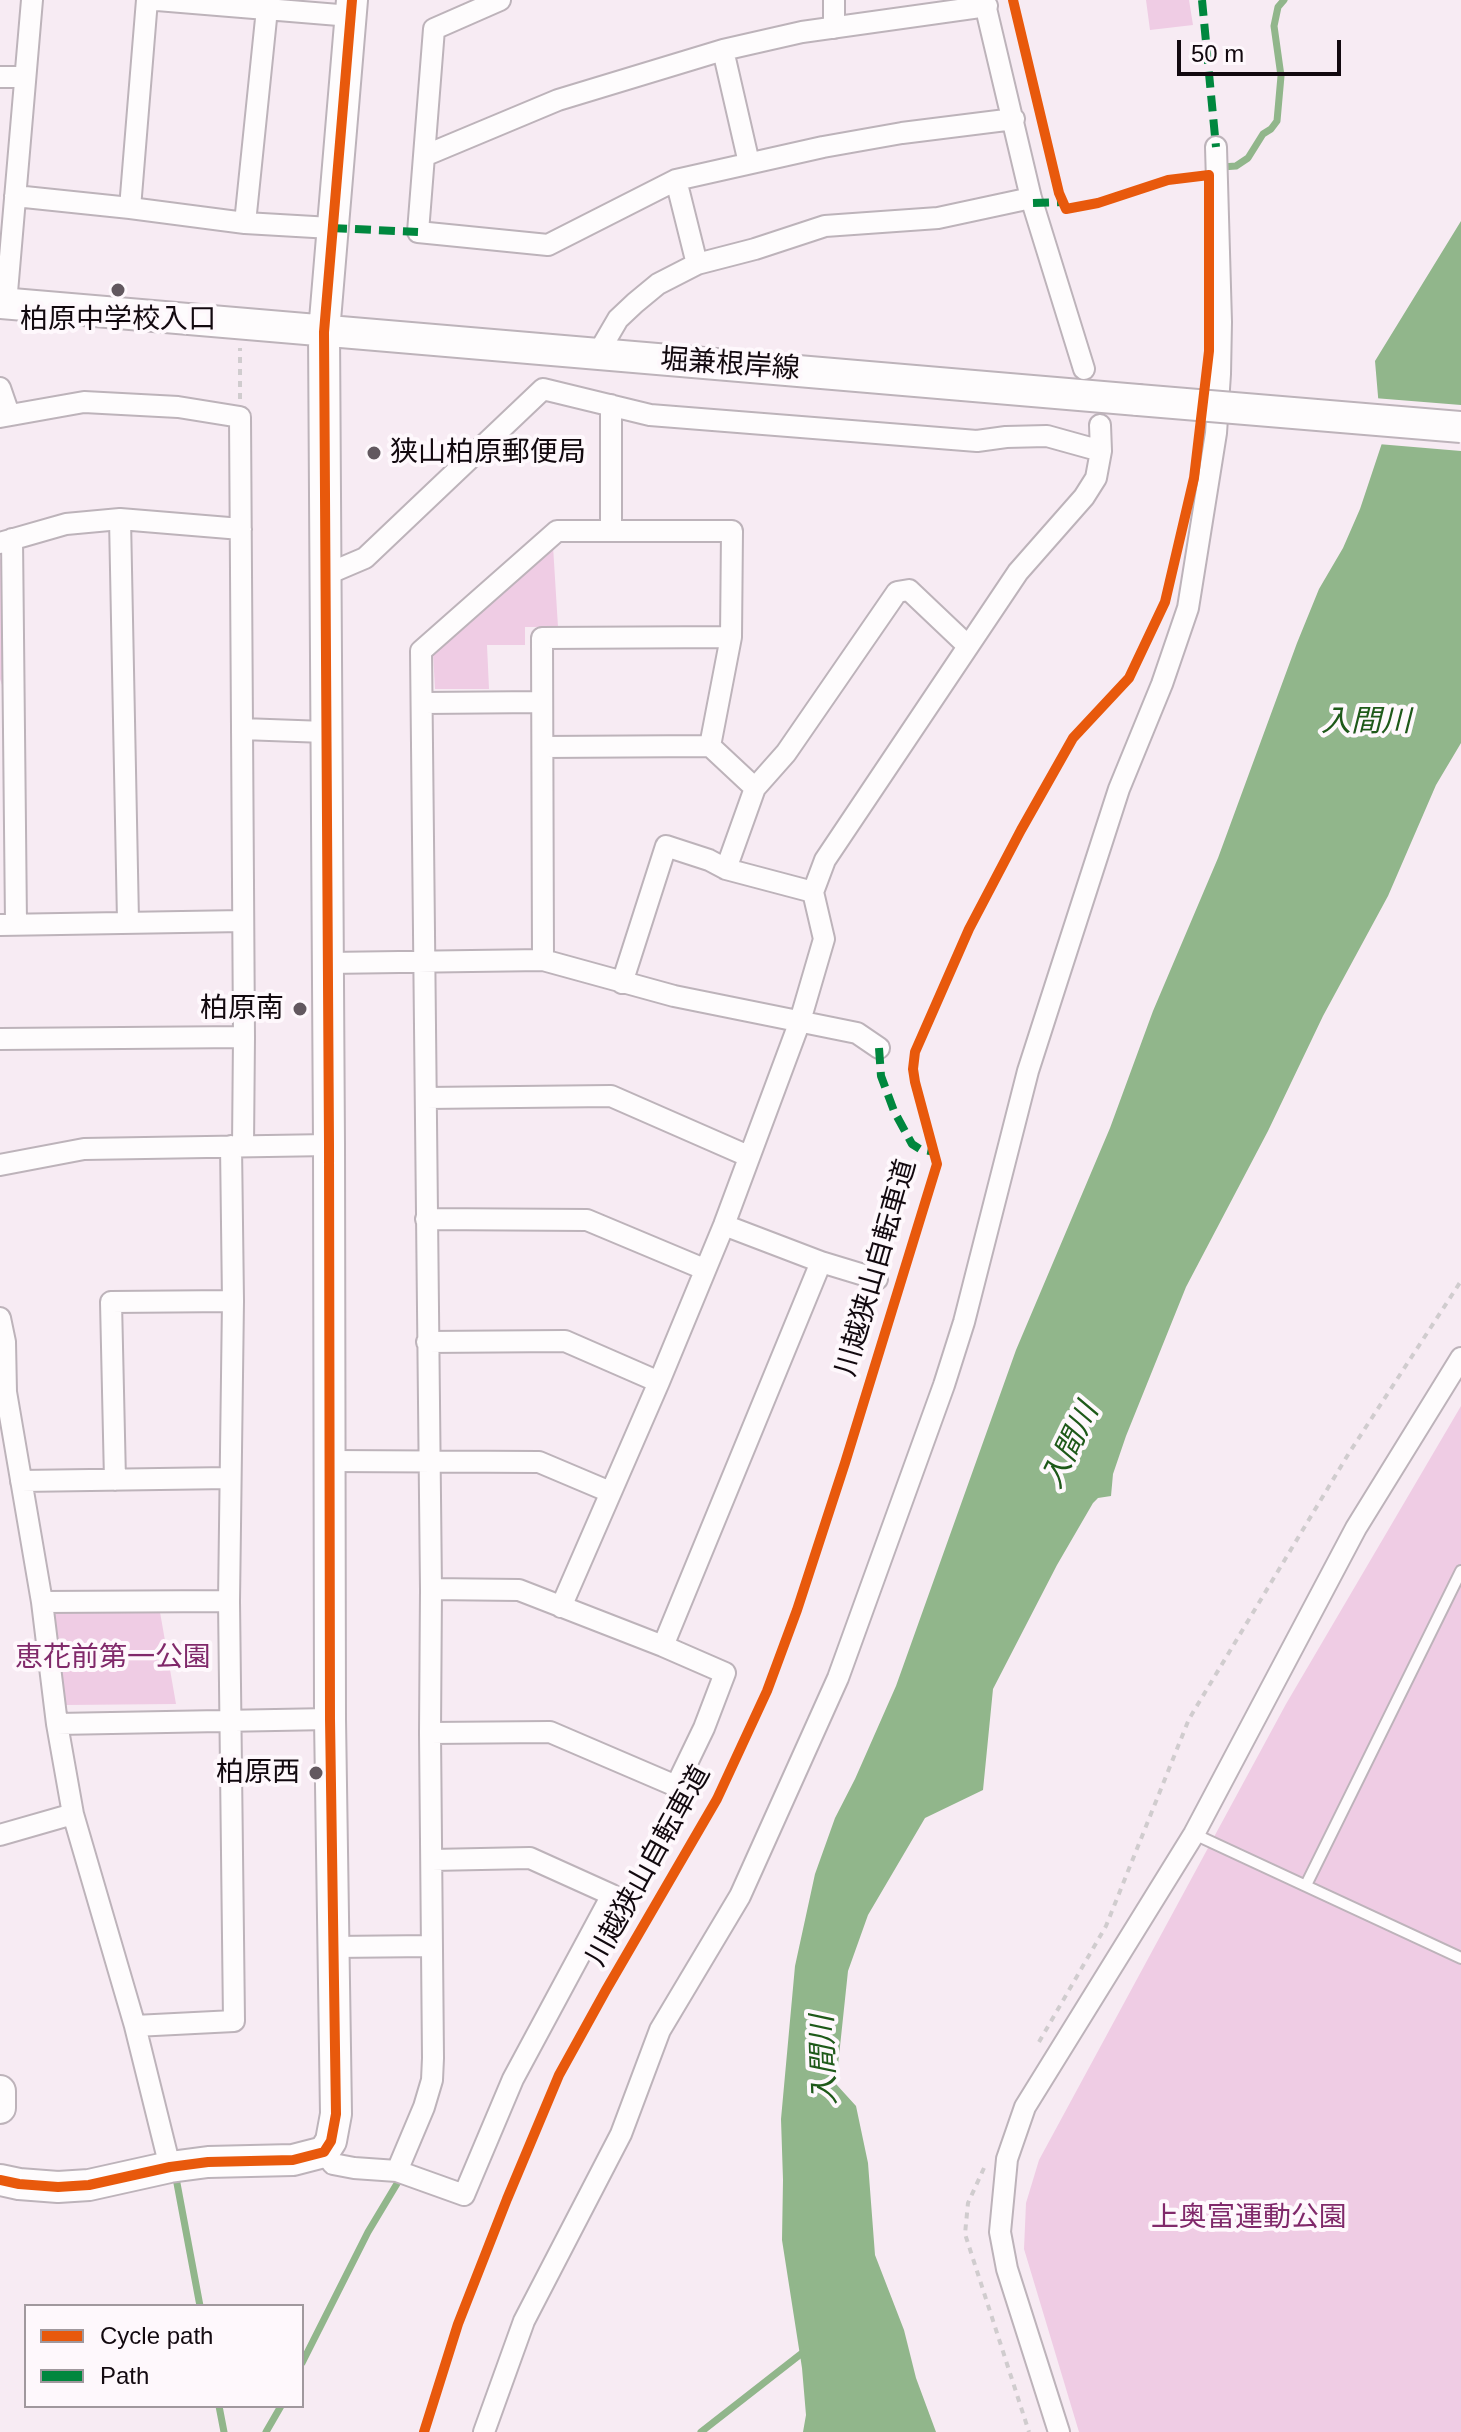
<!DOCTYPE html>
<meta charset="utf-8">
<style>
body{margin:0}
#map{position:relative;width:1461px;height:2432px;overflow:hidden;background:#f7ebf3;font-family:Helvetica,sans-serif}
canvas{display:block}
.legend{position:absolute;left:24px;top:2304px;width:280px;height:104px;box-sizing:border-box;background:#fef8fc;border:2px solid #a0989d;margin:0;padding:10px 14px;list-style:none;font-size:24px;color:#12090f}
.legend li{display:flex;align-items:center;gap:16px;height:40px}
.legend b{width:40px;border:2px solid #a0989d}
.scale{position:absolute;left:1177px;top:40px;width:164px;height:36px;box-sizing:border-box;border:4px solid #12090f;border-top:0;padding-left:10px;font-size:24px;line-height:28px;white-space:nowrap;color:#12090f;-webkit-text-stroke:6px #fef8fc;paint-order:stroke}
</style>
<div id="map">
<canvas width="1461" height="2432"></canvas>
<ul class="legend">
<li><b style="height:10px;background:#e8590c"></b>Cycle path</li>
<li><b style="height:10px;background:#00873e"></b>Path</li>
</ul>
<div class="scale">50 m</div>
</div>
<script>
const context = document.querySelector('canvas').getContext('2d');
context.lineJoin = 'round';
function fill(path, color) { context.fillStyle = color; context.fill(path, 'evenodd'); }
const poly = rows => new Path2D(rows.map(r => 'M' + r).join(''));
function trace(path, color, width, dash) { context.strokeStyle = color; context.lineWidth = width; context.lineCap = dash ? 'butt' : 'round'; context.setLineDash(dash || []); context.stroke(path); }
function write(font, color, halo, rows, align = 'center') {
  context.font = font + ' Helvetica,"Noto Sans JP",sans-serif'; context.lineWidth = 8; context.setLineDash([]); context.textBaseline = 'middle'; context.strokeStyle = halo; context.fillStyle = color; for (const [text, x, y, turn = 0] of rows) {
    context.save(); context.translate(x, y); context.rotate((+turn || 0) * Math.PI / 180); context.textAlign = isNaN(turn) ? turn : align; if (halo) context.strokeText(text, 0, 0); context.fillText(text, 0, 0); context.restore();
  }
}
fill(poly([
 [1146,0,1189,0,1193,25,1150,30],
 [553,546,558,627,525,627,525,645,487,645,489,689,435,689,433,653],
 [0,559,5,563,3,688,0,679],
 [1461,1406,1461,2432,1079,2432,1024,2249,1026,2203,1039,2160,1286,1704],
 [50,1612,160,1612,176,1704,66,1705]
]), '#efcce4');
fill(poly([
 [1461,221,1461,743,1436,785,1388,896,1323,1016,1268,1131,1186,1287,1126,1436,1113,1474,1111,1496,1098,1498,1093,1503,1057,1565,993,1689,983,1790,925,1818,868,1915,848,1971,836,2084,856,2106,868,2163,875,2255,904,2330,916,2378,936,2432,803,2432,806,2415,802,2368,782,2240,783,2180,781,2119,795,1966,815,1874,835,1818,855,1779,896,1686,1016,1350,1110,1128,1153,1011,1218,858,1297,643,1319,589,1343,548,1360,509,1382,443,1375,361]
]), '#91b68b');
fill(poly([
 [1374,398,1461,405,1461,451,1378,444]
]), '#f7ebf3');
trace(poly([
 [1222,167,1236,166,1248,158,1263,134,1271,129,1277,121,1281,76,1274,26,1278,7,1284,0],
 [176,2178,200,2306],
 [302,2363,368,2232,398,2182],
 [219,2406,224,2432],
 [266,2432,281,2406],
 [701,2432,806,2350]
]), '#91b68b', 7);
const lane = poly([
 [1194,1834,1461,1958],
 [1306,1885,1461,1571]
]);
const street = poly([
 [157,0,351,16],
 [500,0,434,29,418,232,548,245,676,180,823,147,902,133,1014,119],
 [984,0,1031,198,1084,369],
 [834,28,834,0],
 [723,50,749,163],
 [0,77,24,77],
 [424,156,558,100,723,50,802,32,987,6],
 [676,180,697,264],
 [15,196,130,208,245,223,331,228],
 [130,208,147,0],
 [245,223,267,9],
 [6,304,32,0],
 [597,355,618,319,635,303,658,284,697,264,755,249,825,226,938,218,1031,198],
 [0,388,9,414],
 [611,405,611,531],
 [0,417,84,402,178,407,240,417,244,1037,243,1146],
 [120,519,128,921],
 [12,539,16,923],
 [0,543,66,524,120,519,241,529],
 [325,575,365,558,543,389,650,415,977,441,1006,437,1047,436,1101,451],
 [424,703,542,702],
 [242,729,325,732],
 [543,747,710,746,755,788,726,869,813,892],
 [755,788,786,753,897,592,909,590,968,646],
 [0,925,243,921],
 [543,960,542,638,731,637],
 [328,963,543,960,674,996,857,1033,879,1048],
 [622,983,666,846,709,860,726,869],
 [0,1039,244,1037],
 [426,1098,611,1096,748,1156],
 [0,1165,84,1149,329,1145],
 [426,1219,587,1220,704,1269],
 [724,1225,821,1262,877,1279],
 [0,1318,5,1342,6,1392,0,1398],
 [427,1342,565,1341,659,1382],
 [6,1392,42,1602,57,1724,73,1814,135,2026,234,2021,229,1601,233,1301,231,1146],
 [329,1461,539,1462,610,1492],
 [115,1480,111,1302,233,1301],
 [21,1481,229,1478],
 [42,1602,229,1601],
 [561,1607,659,1382,724,1225,800,1021,824,939,813,892,825,860,1018,572,1084,497,1096,478,1101,451,1100,425],
 [663,1646,821,1262],
 [57,1724,330,1719],
 [430,1733,550,1732,676,1786,704,1728,725,1673,663,1646,519,1590,431,1589],
 [0,1835,73,1814],
 [333,1947,432,1946],
 [135,2026,170,2167],
 [324,2152,333,2164,354,2168,397,2171,464,2195,513,2079,612,1895,530,1858,432,1860],
 [397,2171,424,2107,432,2080,433,2058,430,1733,431,1589,421,651,557,531,732,531,731,637,710,746],
 [484,2432,524,2321,621,2134,660,2030,740,1896,838,1678,944,1385,964,1322,1028,1071,1055,987,1119,789,1162,684,1188,608,1216,433,1220,374,1221,322,1216,147],
 [1059,2432,1007,2269,1000,2232,1007,2159,1025,2107,1194,1834,1356,1528,1461,1358]
]);
const secondary = poly([
 [0,303,1138,400],
 [0,2091,0,2108],
 [0,2180,19,2184,58,2187,89,2185,170,2167,208,2162,293,2160,324,2152,331,2141,336,2114,330,1719,329,1145,324,332,352,0]
]);
trace(lane, '#bdb3ba', 14);
trace(street, '#bdb3ba', 24);
trace(secondary, '#bdb3ba', 34);
trace(poly([
 [240,399,240,348],
 [1039,2042,1106,1926,1189,1719,1349,1453,1461,1281],
 [984,2168,968,2203,965,2234,1029,2432]
]), '#d0ccce', 4, [6, 6]);
trace(lane, '#fefcfd', 10);
trace(street, '#fefcfd', 20);
trace(secondary, '#fefcfd', 30);
const secondaryBridge = poly([
 [1138,400,1461,427]
]);
trace(secondaryBridge, '#bdb3ba', 34, []);
trace(secondaryBridge, '#fefcfd', 30);
trace(poly([
 [1202,0,1216,147],
 [1033,203,1063,202],
 [331,228,418,232],
 [879,1048,881,1076,894,1111,912,1144,920,1149,935,1152]
]), '#00873e', 8, [16, 8]);
trace(poly([
 [0,2180,19,2184,58,2187,89,2185,170,2167,208,2162,293,2160,324,2152,331,2141,336,2114,330,1719,329,1145,324,332,352,0],
 [424,2432,458,2324,507,2199,559,2075,606,1990,717,1799,767,1691,797,1610,845,1463,937,1164,915,1082,913,1069,915,1052,969,929,1021,830,1073,738,1129,678,1165,602,1194,478,1209,351,1209,175,1168,180,1098,203,1066,209,1059,193,1013,0]
]), '#e8590c', 10);
for (const [x, y, r, color] of [
 [118,290,8,"#62585f"],
 [374,453,8,"#62585f"],
 [300,1009,8,"#62585f"],
 [316,1773,8,"#62585f"]
]) { const dot = new Path2D(); dot.arc(x, y, r, 0, 2 * Math.PI); context.fillStyle = color; context.fill(dot); trace(dot, '#fef8fc', 3); }
write('28px', '#12090f', '#fef8fc', [
 ["柏原中学校入口",118,320,"center"],
 ["狭山柏原郵便局",390,453,"left"],
 ["柏原南",284,1009],
 ["柏原西",300,1773]
], 'right');
write('28px', '#12090f', '#fef8fc', [
 ["堀兼根岸線",730,365,4],
 ["川越狭山自転車道",877,1268,-74],
 ["川越狭山自転車道",649,1866,-61]
]);
write('28px', '#80296a', '#fef8fc', [
 ["恵花前第一公園",113,1658],
 ["上奥富運動公園",1249,2218]
]);
write('italic 30px', '#1e5919', '#fef8fc', [
 ["入間川",1366,723],
 ["入間川",1071,1446,-64],
 ["入間川",825,2060,-92]
]);
</script>
